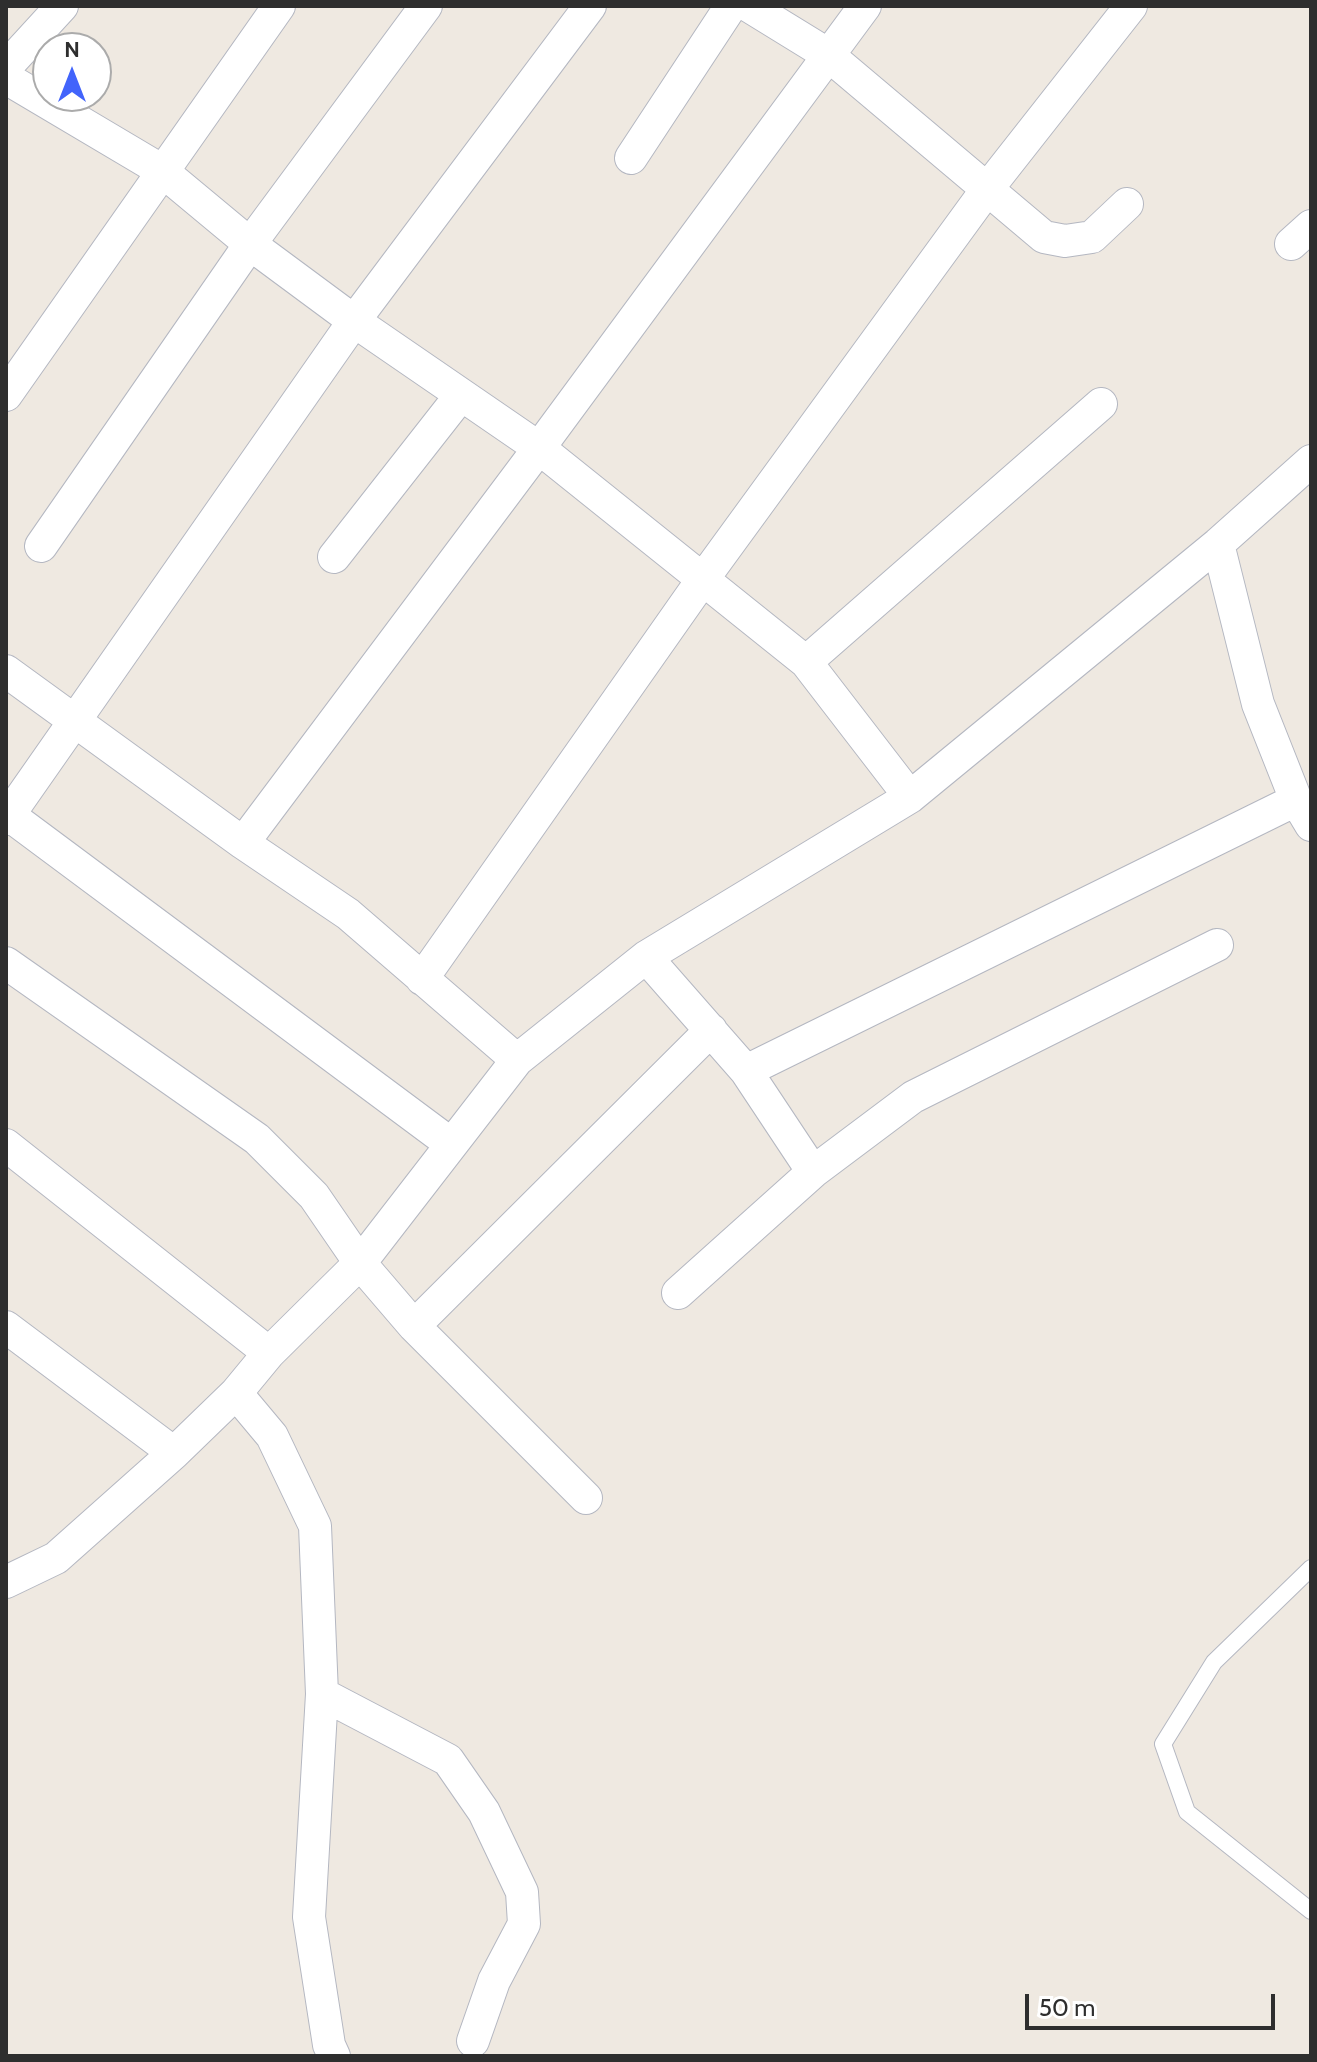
<!DOCTYPE html>
<style>
body{margin:0}
#map{position:relative;width:1317px;height:2062px;overflow:hidden;background:#efe9e1;font-family:Cabin,sans-serif}
canvas{display:block}
.frame{position:absolute;inset:0;border:8px solid #2e2e2e;pointer-events:none}
.north{position:absolute;left:32px;top:32px;width:80px;height:80px;box-sizing:border-box;background:#fff;border:2px solid #ababab;border-radius:50%;rotate:0deg;font-size:22px;font-weight:700;line-height:32px;text-align:center;color:#2e2e2e}
.north::after{content:'';display:block;margin:auto;width:28px;height:36px;background:#4264fb;clip-path:polygon(50% 0,100% 100%,50% 72%,0 100%)}
.scale{position:absolute;left:1025px;top:1994px;width:250px;height:36px;box-sizing:border-box;border:4px solid #2e2e2e;border-top:0;padding-left:10px;font-size:24px;line-height:28px;white-space:nowrap;color:#2e2e2e;-webkit-text-stroke:6px #fff;paint-order:stroke}
</style>
<div id="map">
<canvas width="1317" height="2062"></canvas>
<div class="frame"></div>
<div class="north">N</div>
<div class="scale">50 m</div>
</div>
<script>
const context = document.querySelector('canvas').getContext('2d');
context.lineJoin = 'round';
const poly = rows => new Path2D(rows.map(r => 'M' + r).join(''));
function trace(path, color, width, dash) { context.strokeStyle = color; context.lineWidth = width; context.lineCap = dash ? 'butt' : 'round'; context.setLineDash(dash || []); context.stroke(path); }
const service = poly([
 [1311,1568,1214,1662,1163,1744,1187,1812,1311,1911]
]);
const minor = poly([
 [749,6,827,54,1044,237,1065,241,1092,237,1127,204],
 [6,67,62,6],
 [6,78,161,170,250,244,354,321,539,448,806,662,910,797],
 [631,158,731,6],
 [1291,244,1311,226],
 [6,395,279,6],
 [1218,544,1258,704,1296,800,1311,825],
 [41,546,250,244,426,6],
 [334,557,461,395],
 [806,662,1101,404],
 [6,671,243,843,348,914,517,1060],
 [9,815,451,1144],
 [6,819,354,321,590,6],
 [243,843,539,448,865,6],
 [646,957,746,1071,813,1172],
 [6,963,257,1139,314,1196,360,1263,414,1326,586,1498],
 [422,979,703,579,988,188,1131,6],
 [746,1071,1296,800],
 [6,1145,269,1353],
 [678,1293,813,1172,913,1097,1217,945],
 [414,1326,711,1030],
 [6,1327,174,1453],
 [236,1393,272,1436,315,1526,322,1694,309,1917,329,2045,334,2056],
 [6,1582,56,1558,174,1453,236,1393,269,1353,360,1263,517,1060,646,957,910,797,1218,544,1311,461],
 [322,1694,448,1760,484,1812,522,1892,524,1924,494,1981,473,2041]
]);
trace(service, '#b4b7c1', 18);
trace(minor, '#b4b7c1', 34);
trace(service, '#fff', 16);
trace(minor, '#fff', 32);
</script>
